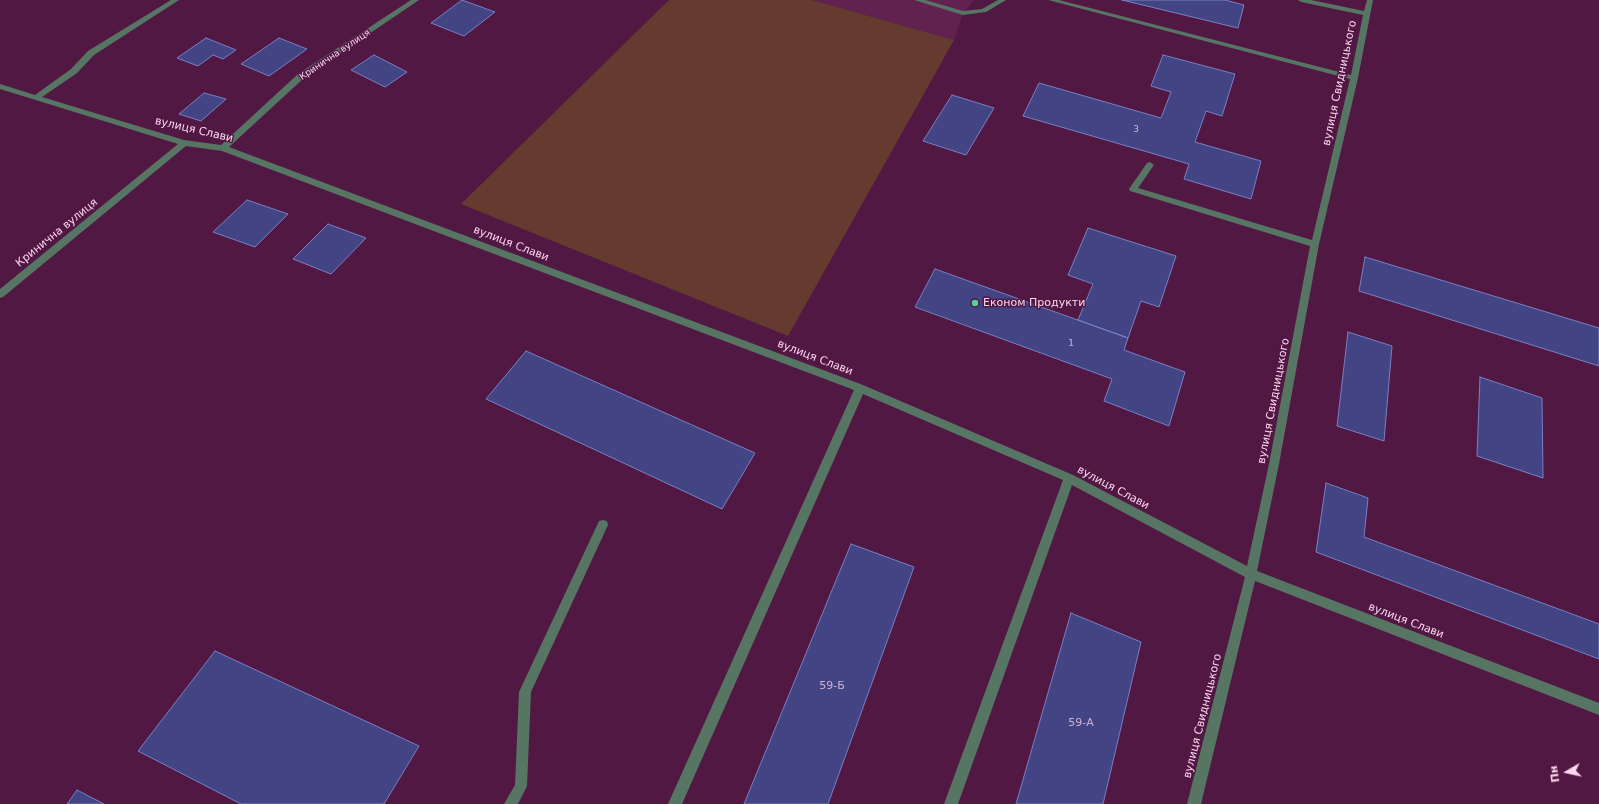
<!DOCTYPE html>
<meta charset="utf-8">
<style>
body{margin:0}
#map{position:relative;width:1599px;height:804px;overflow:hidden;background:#521844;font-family:"DejaVu Sans",sans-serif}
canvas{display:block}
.north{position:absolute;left:1547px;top:752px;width:40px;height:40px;-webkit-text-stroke:3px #521844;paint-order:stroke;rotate:261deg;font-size:11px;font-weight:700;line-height:16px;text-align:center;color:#fcd7ef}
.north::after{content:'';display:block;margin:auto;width:14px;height:18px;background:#fcd7ef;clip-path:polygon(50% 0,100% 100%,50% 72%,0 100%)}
</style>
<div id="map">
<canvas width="1599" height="804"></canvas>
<div class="north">Пн</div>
</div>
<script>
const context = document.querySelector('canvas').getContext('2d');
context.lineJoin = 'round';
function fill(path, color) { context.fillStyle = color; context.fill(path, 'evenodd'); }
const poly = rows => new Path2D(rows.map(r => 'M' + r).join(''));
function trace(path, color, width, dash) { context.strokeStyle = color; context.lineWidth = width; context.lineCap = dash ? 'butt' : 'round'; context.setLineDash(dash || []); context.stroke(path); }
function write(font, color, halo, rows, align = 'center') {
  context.font = font + ' "DejaVu Sans",sans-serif'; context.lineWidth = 3; context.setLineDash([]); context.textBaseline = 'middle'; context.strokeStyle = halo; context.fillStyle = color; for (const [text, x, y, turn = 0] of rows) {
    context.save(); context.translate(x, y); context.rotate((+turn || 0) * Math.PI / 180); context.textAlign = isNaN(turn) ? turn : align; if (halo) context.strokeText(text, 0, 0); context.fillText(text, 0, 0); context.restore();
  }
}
fill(poly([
 [812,0,974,0,963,13,954,40]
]), '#622251');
fill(poly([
 [669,0,812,0,954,40,788,336,461,204]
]), '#643b2e');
const building = poly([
 [462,0,495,12,464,36,431,23,462,0],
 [1122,0,1225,0,1244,5,1238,28,1122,0],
 [206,38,236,50,223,59,213,55,198,66,177,58,206,38],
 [279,38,307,49,269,76,241,64,279,38],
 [374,55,407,72,385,87,351,70,374,55],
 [1163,55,1235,74,1222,116,1206,111,1195,142,1261,161,1251,199,1184,179,1189,164,1023,116,1039,83,1161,118,1171,92,1151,86,1163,55],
 [204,93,226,99,201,121,179,114,204,93],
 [952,95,994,108,966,155,923,141,952,95],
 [247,200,288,214,255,247,213,232,247,200],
 [328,224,366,238,331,274,293,259,328,224],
 [1088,228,1176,256,1159,307,1141,301,1128,338,1078,320,1093,284,1068,275,1088,228],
 [1365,257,1599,328,1599,366,1359,291,1365,257],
 [935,269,1128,338,1124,350,1185,372,1169,426,1104,401,1112,379,915,307,935,269],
 [1348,332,1392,346,1384,441,1337,426,1348,332],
 [526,351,755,453,722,509,486,399,526,351],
 [1480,377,1542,398,1543,478,1477,456,1480,377],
 [1326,483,1368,498,1364,537,1599,624,1599,659,1316,552,1326,483],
 [851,544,914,567,828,804,744,804,851,544],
 [1071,613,1141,642,1103,804,1016,804,1071,613],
 [215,651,419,746,384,804,241,804,138,751,215,651],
 [77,790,104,804,67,804,77,790]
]);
fill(building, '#424483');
trace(building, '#7980c3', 1);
fill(poly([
 [171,0,179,0,94,55,77,73,42,97,184,140,221,145,298,74,411,0,419,0,304,78,229,147,863,385,1073,475,1247,566,1269,464,1310,246,1130,191,1129,189,1147,163,1150,162,1154,165,1138,188,1312,240,1350,79,1048,0,1059,0,1351,75,1363,15,1301,2,1298,0,1311,0,1364,11,1367,0,1373,0,1358,78,1319,244,1279,464,1257,571,1599,703,1599,715,1255,581,1201,804,1187,804,1245,577,1072,485,958,804,944,804,1063,480,863,394,682,804,668,804,854,390,222,151,186,146,3,297,0,298,0,289,178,144,0,89,0,84,35,95,71,69,88,51,171,0],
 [914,0,925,0,963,11,982,9,998,0,1006,0,986,12,963,15,914,0],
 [603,520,607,521,608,525,531,692,527,786,518,804,504,804,515,785,519,692,599,521,603,520]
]), '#567563');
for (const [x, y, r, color] of [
 [975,303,4,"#55d395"]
]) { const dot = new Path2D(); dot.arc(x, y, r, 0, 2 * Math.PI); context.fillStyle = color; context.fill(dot); trace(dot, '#521844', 1.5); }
write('9px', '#fcd7ef', '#521844', [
 ["Кринична вулиця",335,55,-34]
]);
write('9px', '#ceb2d4', null, [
 ["3",1136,130],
 ["1",1071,344]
]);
write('11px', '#fcd7ef', '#521844', [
 ["вулиця Свидницького",1340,83,-78],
 ["вулиця Слави",194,130,13],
 ["Кринична вулиця",57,233,-39],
 ["вулиця Слави",511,244,21],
 ["вулиця Слави",815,358,21],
 ["вулиця Свидницького",1274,401,-79],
 ["вулиця Слави",1113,488,28],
 ["вулиця Слави",1406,621,21],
 ["вулиця Свидницького",1203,716,-76]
]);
write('11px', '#fcd7ef', '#521844', [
 ["Економ Продукти",983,303]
], 'left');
write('11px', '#ceb2d4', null, [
 ["59-Б",832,686],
 ["59-А",1081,723]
]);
</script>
